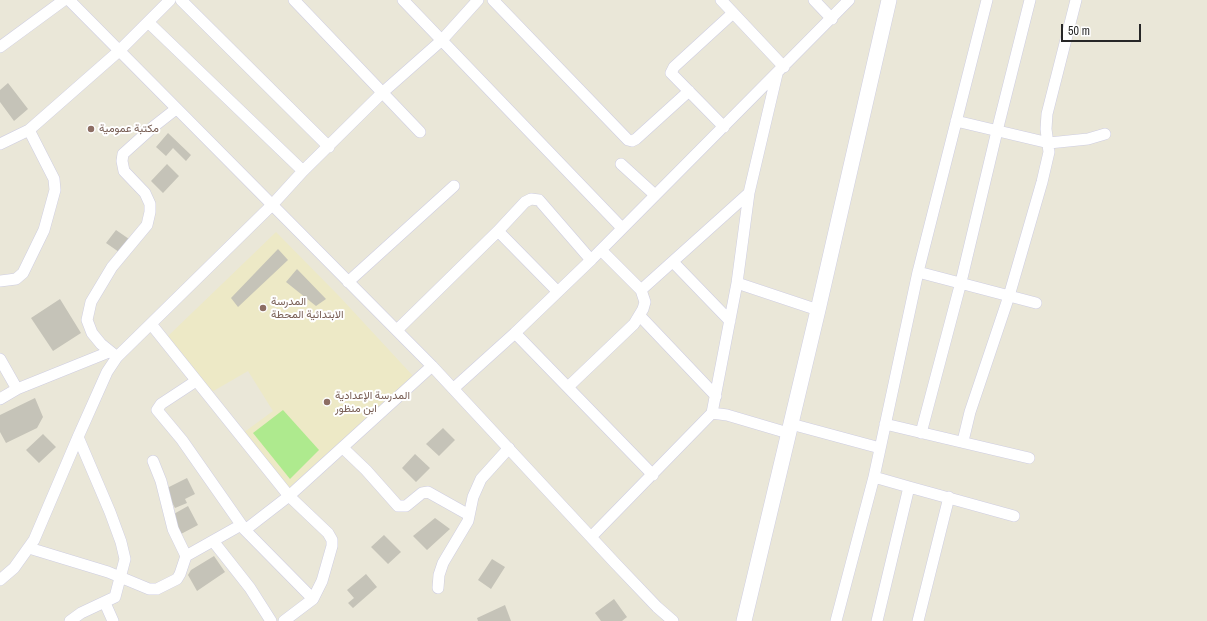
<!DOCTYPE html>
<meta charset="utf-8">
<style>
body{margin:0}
#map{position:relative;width:1207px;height:621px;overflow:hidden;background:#eae7d8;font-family:"Archivo Narrow",sans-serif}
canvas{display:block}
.scale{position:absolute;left:1061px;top:24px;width:80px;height:18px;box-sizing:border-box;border:2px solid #272727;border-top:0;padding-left:5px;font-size:12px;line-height:14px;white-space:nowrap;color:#272727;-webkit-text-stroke:3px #fff;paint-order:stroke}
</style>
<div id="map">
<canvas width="1207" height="621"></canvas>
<div class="scale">50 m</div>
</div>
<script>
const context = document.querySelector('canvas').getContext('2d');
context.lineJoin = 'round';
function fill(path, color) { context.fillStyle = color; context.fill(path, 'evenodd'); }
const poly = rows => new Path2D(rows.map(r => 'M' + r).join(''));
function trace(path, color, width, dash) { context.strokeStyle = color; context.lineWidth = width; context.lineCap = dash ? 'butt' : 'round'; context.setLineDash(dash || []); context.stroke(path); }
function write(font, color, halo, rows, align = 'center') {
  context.font = font + ' "Archivo Narrow",Vazirmatn,sans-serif'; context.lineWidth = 4; context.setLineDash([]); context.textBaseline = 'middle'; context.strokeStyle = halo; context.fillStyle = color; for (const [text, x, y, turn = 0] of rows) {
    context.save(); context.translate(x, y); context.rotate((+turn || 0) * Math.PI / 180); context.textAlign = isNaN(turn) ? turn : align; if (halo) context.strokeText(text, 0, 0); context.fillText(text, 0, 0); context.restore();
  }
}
fill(poly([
 [276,232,339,296,414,377,289,492,243,433,273,411,248,371,210,393,167,337]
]), '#ede9c6');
fill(poly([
 [283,410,319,450,290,479,253,433]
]), '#aeea8e');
fill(poly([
 [8,83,28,109,14,121,0,102,0,90],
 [168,133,191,155,186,161,173,148,166,156,156,147],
 [167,164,179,176,163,193,151,181],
 [116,230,129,239,119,252,106,243],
 [278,249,288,260,238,307,231,298],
 [297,269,326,299,316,306,286,282],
 [60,299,81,333,53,351,31,318],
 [35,398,43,417,37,428,6,443,0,432,0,415],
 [443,428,455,440,439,456,426,444],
 [43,434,56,447,39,463,26,450],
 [415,454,430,468,416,482,402,468],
 [187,478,195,494,185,499,187,503,175,508,165,489],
 [188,506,198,525,181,534,172,515],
 [435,518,450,529,427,550,413,536],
 [384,535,401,552,388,564,371,547],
 [214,556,225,572,197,591,188,575,191,570],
 [492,559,505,567,491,589,478,580],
 [366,574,377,587,353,608,348,603,354,598,347,590],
 [614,599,627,617,622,621,601,621,595,613],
 [505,605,511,621,478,621,477,618]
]), '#c5c3b8');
const minor = poly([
 [69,0,432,366,615,563,657,607,673,621],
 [181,0,329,147],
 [294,0,420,132],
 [403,0,622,228],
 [493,0,628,140,632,141,636,139,689,91],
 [721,0,784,67],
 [814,0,832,19],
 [148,22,303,171],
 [0,47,64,0],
 [956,121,1049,143,1088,139,1105,134],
 [724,127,671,73,674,67,733,13],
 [0,144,29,130,119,51,170,0],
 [621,164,655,195],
 [498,231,557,291],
 [673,262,730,321],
 [918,272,1036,303],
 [0,281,16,279,23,273,44,230,55,190,54,179,29,130],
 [348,282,454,186],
 [737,283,818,310],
 [641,290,749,193,777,74],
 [640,316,716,396],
 [151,324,289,496,245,530],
 [397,330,498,231,525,202,531,199,539,200,591,260],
 [515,333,653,475],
 [117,357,101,344,92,333,87,320,91,302,112,267,147,225,150,212,150,204,145,193,124,171,122,161,123,154,153,127,176,109],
 [0,359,17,389],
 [196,381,161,404,157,410,182,440,245,530,313,599],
 [568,387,634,324,643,309,645,302,641,290,601,250],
 [454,388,515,333,591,260,849,0],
 [0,399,17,389,109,352],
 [712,413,737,283,749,193],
 [791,424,880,448],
 [885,424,961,442,963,441,970,412,1009,296,1042,182,1049,152,1046,129,1047,114,1076,0],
 [921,433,961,282,997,131,1030,0],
 [961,442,1029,458],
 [343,448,366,470,398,506,406,506,422,493,428,492,469,515],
 [153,461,161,481,173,529,186,556],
 [874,477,909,487,877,621],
 [909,487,1014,516],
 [591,537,712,413,727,415,788,433],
 [213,541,250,588,271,621],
 [29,548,108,572,149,589,157,589,177,579,180,574,186,556,241,525],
 [0,580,14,568,34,540,78,437,107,372,117,357,272,205,303,171,382,93,442,40,478,0],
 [438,588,439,575,443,563,468,521,473,497,481,479,509,448],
 [105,603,113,621],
 [70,621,81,613,115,597,125,559,121,542,110,512,78,437],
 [284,621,313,599,322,581,332,546,332,540,328,533,289,496,432,366],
 [836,621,874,477,918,272,987,0],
 [918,621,949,497]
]);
const secondary = poly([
 [744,621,818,310,889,0]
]);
trace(minor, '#cecde1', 12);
trace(secondary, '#cecde1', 16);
trace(minor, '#fff', 11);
trace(secondary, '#fff', 15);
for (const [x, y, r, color] of [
 [91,129,4,"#8d6e63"],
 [263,308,4,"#8d6e63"],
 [327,402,4,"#8d6e63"]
]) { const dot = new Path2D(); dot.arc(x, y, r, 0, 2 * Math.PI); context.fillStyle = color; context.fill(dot); trace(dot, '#fff', 1.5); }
write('11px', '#785e54', '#fff', [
 ["مكتبة عمومية",99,129],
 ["المدرسة",271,302],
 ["الابتدائية المحطة",271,315],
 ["المدرسة الإعدادية",335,396],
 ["ابن منظور",335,409]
], 'left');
</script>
